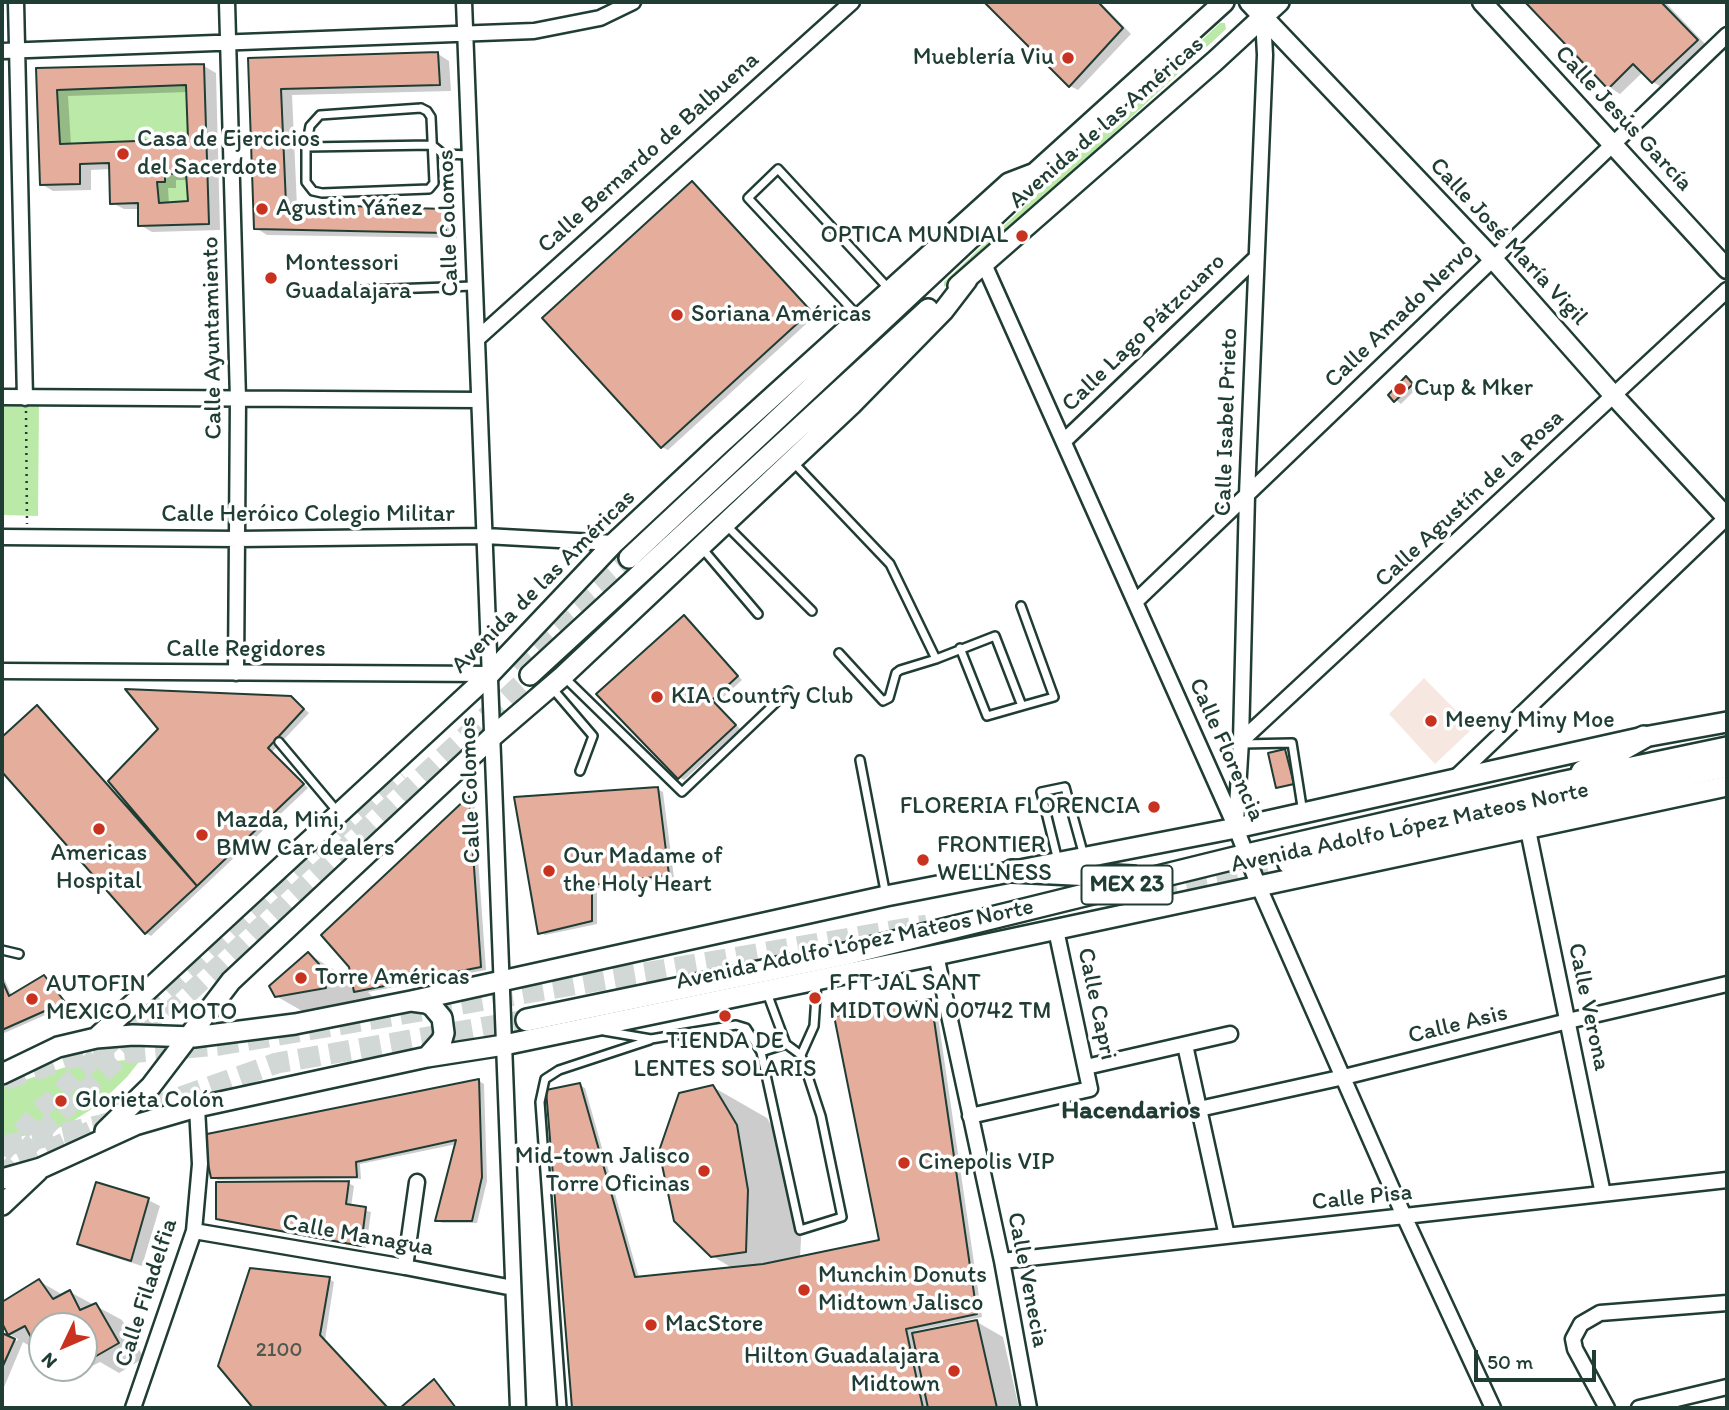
<!DOCTYPE html>
<meta charset="utf-8">
<style>
body{margin:0}
#map{position:relative;width:1729px;height:1410px;overflow:hidden;background:#fff;font-family:Itim,sans-serif}
canvas{display:block}
.frame{position:absolute;inset:0;border:4px solid #1f3d34;pointer-events:none}
.north{position:absolute;left:28px;top:1312px;width:70px;height:70px;box-sizing:border-box;background:#fff;border:2px solid #a5b1ae;border-radius:50%;rotate:226deg;font-size:19px;font-weight:700;line-height:28px;text-align:center;color:#1f3d34}
.north::after{content:'';display:block;margin:auto;width:24px;height:32px;background:#c8321e;clip-path:polygon(50% 0,100% 100%,50% 72%,0 100%)}
.scale{position:absolute;left:1474px;top:1350px;width:122px;height:32px;box-sizing:border-box;border:4px solid #1f3d34;border-top:0;padding-left:9px;font-size:21px;line-height:24px;white-space:nowrap;color:#1f3d34;-webkit-text-stroke:5px #fff;paint-order:stroke}
</style>
<div id="map">
<canvas width="1729" height="1410"></canvas>
<div class="frame"></div>
<div class="north">N</div>
<div class="scale">50 m</div>
</div>
<script>
const context = document.querySelector('canvas').getContext('2d');
context.lineJoin = 'round';
function fill(path, color) { context.fillStyle = color; context.fill(path, 'evenodd'); }
const poly = rows => new Path2D(rows.map(r => 'M' + r).join(''));
function trace(path, color, width, dash) { context.strokeStyle = color; context.lineWidth = width; context.lineCap = dash ? 'butt' : 'round'; context.setLineDash(dash || []); context.stroke(path); }
function write(font, color, halo, rows, align = 'center') {
  context.font = font + ' Itim,sans-serif'; context.lineWidth = 7; context.setLineDash([]); context.textBaseline = 'middle'; context.strokeStyle = halo; context.fillStyle = color; for (const [text, x, y, turn = 0] of rows) {
    context.save(); context.translate(x, y); context.rotate((+turn || 0) * Math.PI / 180); context.textAlign = isNaN(turn) ? turn : align; if (halo) context.strokeText(text, 0, 0); context.fillText(text, 0, 0); context.restore();
  }
}
fill(poly([
 [1424,678,1473,728,1435,764,1389,714]
]), '#f7e7e1');
fill(poly([
 [1220,23,1225,23,1226,29,949,287,944,286,944,282],
 [186,85,188,139,60,144,57,90],
 [186,173,188,201,159,203,157,182,165,182,165,174],
 [2,402,39,403,38,516,2,515],
 [142,1058,127,1077,98,1105,65,1126,2,1141,2,1087,66,1067]
]), '#bbe9a7');
fill(poly([
 [987,2,1100,2,1131,34,1078,90,1070,86],
 [1527,2,1665,2,1708,47,1665,89,1653,82,1643,72,1620,94,1609,87],
 [438,54,449,61,451,91,292,95,297,206,444,211,456,217,457,238,267,235,256,228,249,59],
 [204,66,216,73,220,230,152,232,140,225,140,209,124,209,112,203,111,169,91,170,91,190,53,191,41,184,38,70],
 [188,92,190,141,71,145,68,96],
 [176,180,189,180,190,203,169,204,168,188,176,188],
 [692,183,698,186,816,315,668,450,662,447,545,318],
 [1406,379,1417,388,1401,404,1390,395],
 [685,617,690,620,742,680,716,704,740,729,684,780,679,777],
 [291,697,309,713,272,752,308,788,151,936,146,933,2,770,2,739,37,707,42,710,127,806],
 [1285,751,1295,785,1279,788,1277,787],
 [657,789,663,792,674,878,597,888,597,924,545,935,539,932],
 [470,798,474,801,486,970,368,992,373,997,379,1018,330,1027,276,996,308,954,353,981,351,967,324,935],
 [2,974,12,996,44,977,49,980,68,1005,2,1034],
 [931,1001,936,1004,982,1317,915,1331,915,1334,977,1322,1003,1337,1019,1408,574,1408,548,1091,579,1085,585,1088,639,1278,734,1269,712,1256,713,1087,767,1118,790,1158,802,1222,800,1258,881,1241],
 [479,1081,484,1084,487,1181,477,1223,442,1223,437,1220,457,1144,360,1164,361,1179,218,1180,212,1177,204,1137],
 [348,1183,354,1186,351,1207,371,1212,366,1248,223,1221,217,1218],
 [148,1200,160,1206,142,1266,91,1250,79,1244],
 [329,1279,334,1282,325,1340,389,1408,255,1408,220,1366],
 [39,1281,63,1295,70,1292,122,1320,144,1358,119,1373,100,1362,80,1372,72,1368,84,1368,84,1326,42,1326,42,1346,35,1349,23,1342,2,1392,2,1335,17,1341,18,1339,9,1334,2,1319,2,1304],
 [434,1381,439,1384,457,1408,402,1408]
]), '#0003');
const building = poly([
 [984,2,1098,2,1123,28,1069,87,984,2],
 [1525,2,1661,2,1698,40,1652,83,1633,64,1608,89,1525,2],
 [438,52,440,85,281,89,286,204,445,209,446,233,254,229,248,58,438,52],
 [204,64,209,224,138,226,138,203,110,204,109,163,80,164,80,184,40,185,36,68,204,64],
 [186,85,188,139,60,144,57,90,186,85],
 [186,173,188,201,159,203,157,182,165,182,165,174,186,173],
 [692,181,811,311,661,448,542,318,692,181],
 [1406,376,1413,384,1394,402,1388,395,1406,376],
 [684,615,738,676,712,700,736,725,678,779,596,694,684,615],
 [125,689,291,696,304,709,268,748,304,784,197,886,108,781,158,729,125,689],
 [37,705,197,886,145,934,2,772,2,737,37,705],
 [1285,749,1294,784,1276,788,1268,753,1285,749],
 [658,787,669,875,592,885,592,921,538,934,514,797,658,787],
 [469,796,481,967,354,992,349,967,321,935,469,796],
 [308,952,319,964,326,988,275,997,269,986,308,952],
 [44,975,65,1002,2,1030,2,980,9,996,44,975],
 [931,999,977,1314,906,1329,923,1408,572,1408,546,1090,580,1083,635,1277,763,1264,879,1240,834,1016,931,999],
 [479,1079,482,1177,472,1221,435,1221,456,1140,356,1162,357,1177,211,1178,202,1135,479,1079],
 [713,1085,737,1125,748,1190,746,1252,711,1257,674,1221,659,1151,679,1093,713,1085],
 [349,1181,346,1204,366,1207,361,1246,216,1219,216,1182,349,1181],
 [96,1182,149,1198,131,1261,77,1244,96,1182],
 [250,1268,330,1277,320,1335,388,1408,253,1408,218,1366,250,1268],
 [39,1279,53,1299,70,1290,80,1310,96,1303,119,1343,91,1359,84,1349,84,1326,42,1326,42,1344,34,1343,25,1326,8,1335,2,1323,2,1302,39,1279],
 [977,1320,997,1408,928,1408,912,1333,977,1320],
 [2,1333,15,1339,2,1368,2,1333],
 [434,1379,456,1408,400,1408,434,1379]
]);
fill(building, '#e5ae9c');
trace(building, '#1f3d34', 2);
trace(poly([
 [511,663,629,558],
 [2,1154,39,1111,399,771],
 [20,1162,102,1125],
 [2,1177,51,1122,530,675]
]), '#d2d8d6', 19, [19, 10]);
trace(poly([
 [1155,886,1289,863],
 [4,1080,70,1058,220,1045,927,925],
 [2,1146,102,1125,277,1063,527,1020]
]), '#d2d8d6', 21, [21, 10]);
const service = poly([
 [421,108,427,111,431,117,434,183,429,189,322,193,313,191,306,182,306,147,310,126,320,115,421,108],
 [306,147,432,145,443,154,470,155],
 [337,291,473,286],
 [858,316,748,198,778,169,889,289],
 [792,461,890,564,936,659,900,670,896,673,889,698,883,701,839,653],
 [726,525,812,611],
 [701,547,758,614],
 [960,648,987,716,1022,706],
 [936,659,995,636,1022,706,1054,697,1021,606],
 [563,676,682,792,788,691],
 [552,688,593,736,580,771],
 [279,742,337,811],
 [1241,744,1292,743,1303,813],
 [860,760,886,896],
 [1058,861,1041,792,1065,787,1084,856],
 [2,950,19,954],
 [604,1031,651,1039,736,1025,746,1028,761,1052,800,1230,842,1217,821,1116,801,1055,786,1044,767,993],
 [761,1052,786,1044],
 [801,1055,814,1026,817,981],
 [562,1408,540,1102,545,1079,559,1070,650,1040]
]);
const minor = poly([
 [16,2,25,398],
 [227,2,238,399,236,673],
 [464,2,518,1408],
 [2,51,534,31,600,18,633,2],
 [984,264,1236,828,1259,887,1404,1216,1493,1408],
 [477,339,852,2],
 [2,397,479,400],
 [1064,441,1256,258],
 [2,537,238,539,485,536,614,543],
 [1135,602,1727,35],
 [2,671,490,674],
 [1241,741,1727,290],
 [1455,778,1727,517],
 [1236,823,1241,741,1247,495,1265,55,1263,17],
 [1528,830,1603,1194],
 [936,955,1002,1261,1029,1408],
 [1185,1045,1227,1236],
 [1086,1067,1230,1034],
 [1199,1109,1344,1077,1568,1021,1727,984],
 [970,1116,1090,1089,1056,930],
 [194,1231,405,1267,513,1288],
 [1002,1261,1727,1180],
 [405,1267,417,1182],
 [133,1408,194,1231,200,1164,197,1107],
 [1607,1408,1575,1349,1573,1339,1581,1324,1600,1313,1727,1303],
 [1639,1408,1727,1387]
]);
const tertiary = poly([
 [1249,2,1493,259,1615,397,1727,518],
 [1482,2,1727,269]
]);
const secondary = poly([
 [958,286,1215,61,1279,2],
 [629,558,1018,194,1035,173,1224,2],
 [530,675,928,309],
 [411,1001,426,1003,432,1006,442,1018,444,1033,442,1040,427,1057],
 [96,1038,490,674,614,543,719,445,1009,183,1035,173],
 [2,1074,58,1047,96,1038,133,1035,194,1037,295,1024,411,1001,886,896,1236,828,1644,737,1727,722],
 [105,1131,151,1086,231,981,492,737,563,676,851,405,944,310,967,280],
 [2,1179,41,1168,135,1125,197,1107,427,1057,504,1045,936,955,1727,786],
 [2,1205,38,1171]
]);
const primary = poly([
 [1582,772,1644,737],
 [1289,863,1727,766],
 [1012,871,1133,877],
 [527,1020,845,954,1247,855,1561,783,1727,748]
]);
trace(service, '#1f3d34', 12);
trace(minor, '#1f3d34', 19);
trace(tertiary, '#1f3d34', 23);
trace(secondary, '#1f3d34', 24);
trace(primary, '#1f3d34', 26);
trace(poly([
 [26,411,27,524]
]), '#1f3d34', 2.5, [2, 5]);
trace(service, '#fff', 7);
trace(minor, '#fff', 14);
trace(tertiary, '#fff', 18);
trace(secondary, '#fff', 19);
trace(primary, '#fff', 21);
for (const [x, y, r, color] of [
 [1068,58,7,"#c8321e"],
 [123,154,7,"#c8321e"],
 [262,209,7,"#c8321e"],
 [1022,236,7,"#c8321e"],
 [271,278,7,"#c8321e"],
 [677,315,7,"#c8321e"],
 [1400,389,7,"#c8321e"],
 [657,697,7,"#c8321e"],
 [1431,721,7,"#c8321e"],
 [1154,807,7,"#c8321e"],
 [99,829,7,"#c8321e"],
 [202,835,7,"#c8321e"],
 [923,860,7,"#c8321e"],
 [549,871,7,"#c8321e"],
 [301,978,7,"#c8321e"],
 [815,998,7,"#c8321e"],
 [32,999,7,"#c8321e"],
 [725,1016,7,"#c8321e"],
 [61,1101,7,"#c8321e"],
 [904,1163,7,"#c8321e"],
 [704,1171,7,"#c8321e"],
 [804,1290,7,"#c8321e"],
 [651,1325,7,"#c8321e"],
 [954,1371,7,"#c8321e"]
]) { const dot = new Path2D(); dot.arc(x, y, r, 0, 2 * Math.PI); context.fillStyle = color; context.fill(dot); trace(dot, '#fff', 2.5); }
write('21px', '#50594e', null, [
 ["2100",279,1351]
]);
for (const [x, y, w] of [
 [1127,885,91]
]) { const box = new Path2D(); box.roundRect(x - w / 2, y - 19.5, w, 39, 5); context.fillStyle = '#fff'; context.fill(box); trace(box, '#1f3d34', 2); }
write('bold 23px', '#1f3d34', null, [
 ["MEX 23",1127,885]
]);
write('24px', '#1f3d34', '#fff', [
 ["Mueblería Viu",1054,58,"right"],
 ["Casa de Ejercicios",137,140],
 ["del Sacerdote",137,168],
 ["Agustin Yáñez",276,209],
 ["OPTICA MUNDIAL",1008,236,"right"],
 ["Montessori",285,264],
 ["Guadalajara",285,292],
 ["Soriana Américas",691,315],
 ["Cup & Mker",1414,389],
 ["KIA Country Club",671,697],
 ["Meeny Miny Moe",1445,721],
 ["FLORERIA FLORENCIA",1140,807,"right"],
 ["Mazda, Mini,",216,821],
 ["BMW Car dealers",216,849],
 ["FRONTIER",937,846],
 ["WELLNESS",937,874],
 ["Americas",99,854,"center"],
 ["Hospital",99,882,"center"],
 ["Our Madame of",563,857],
 ["the Holy Heart",563,885],
 ["Torre Américas",315,978],
 ["F FT JAL SANT",829,984],
 ["MIDTOWN 00742 TM",829,1012],
 ["AUTOFIN",46,985],
 ["MEXICO MI MOTO",46,1013],
 ["TIENDA DE",725,1042,"center"],
 ["LENTES SOLARIS",725,1070,"center"],
 ["Glorieta Colón",75,1101],
 ["Mid-town Jalisco",690,1157,"right"],
 ["Torre Oficinas",690,1185,"right"],
 ["Cinepolis VIP",918,1163],
 ["Munchin Donuts",818,1276],
 ["Midtown Jalisco",818,1304],
 ["MacStore",665,1325],
 ["Hilton Guadalajara",940,1357,"right"],
 ["Midtown",940,1385,"right"]
], 'left');
write('24px', '#1f3d34', '#fff', [
 ["Calle Jesús García",1623,119,47],
 ["Avenida de las Américas",1107,123,-41],
 ["Calle Bernardo de Balbuena",649,153,-42],
 ["Calle Colomos",449,223,-92],
 ["Calle José María Vigil",1508,242,47],
 ["Calle Amado Nervo",1400,316,-44],
 ["Calle Lago Pátzcuaro",1144,333,-44],
 ["Calle Ayuntamiento",213,338,-91],
 ["Calle Isabel Prieto",1227,422,-88],
 ["Calle Agustín de la Rosa",1470,499,-43],
 ["Calle Heróico Colegio Militar",308,515],
 ["Avenida de las Américas",544,582,-45],
 ["Calle Regidores",246,650],
 ["Calle Florencia",1226,750,66],
 ["Calle Colomos",471,790,-92],
 ["Avenida Adolfo López Mateos Norte",1410,828,-12],
 ["Avenida Adolfo López Mateos Norte",855,945,-12],
 ["Calle Capri",1096,1004,78],
 ["Calle Verona",1588,1007,78],
 ["Calle Asis",1458,1025,-14],
 ["Calle Pisa",1362,1198,-6],
 ["Calle Managua",358,1236,10],
 ["Calle Venecia",1027,1280,79],
 ["Calle Filadelfia",147,1293,-72]
]);
write('bold 26px', '#1f3d34', '#fff', [
 ["Hacendarios",1131,1111]
]);
</script>
